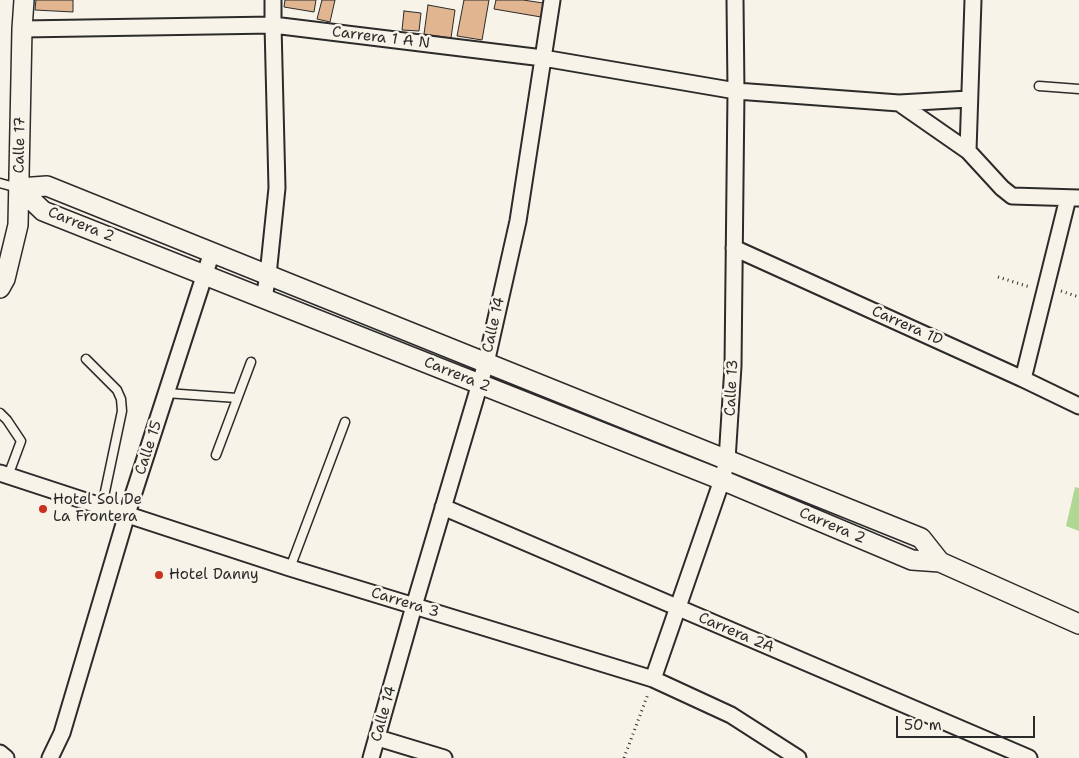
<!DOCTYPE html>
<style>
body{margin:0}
#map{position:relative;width:1079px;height:758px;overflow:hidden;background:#f7f3e8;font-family:"Shantell Sans",sans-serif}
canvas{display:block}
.scale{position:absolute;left:896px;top:716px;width:139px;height:22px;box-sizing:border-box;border:2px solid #2b2b2b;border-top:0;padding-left:6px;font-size:15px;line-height:18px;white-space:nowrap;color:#2b2b2b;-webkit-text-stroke:4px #f7f3e8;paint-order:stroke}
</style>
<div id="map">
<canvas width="1079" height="758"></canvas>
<div class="scale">50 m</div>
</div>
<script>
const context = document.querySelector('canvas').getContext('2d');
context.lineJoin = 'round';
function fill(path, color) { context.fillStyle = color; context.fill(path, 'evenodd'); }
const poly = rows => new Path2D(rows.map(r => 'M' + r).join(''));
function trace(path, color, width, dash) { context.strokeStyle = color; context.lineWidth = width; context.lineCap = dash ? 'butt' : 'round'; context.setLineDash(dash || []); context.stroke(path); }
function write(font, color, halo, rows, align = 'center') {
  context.font = font + ' "Shantell Sans",sans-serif'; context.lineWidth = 5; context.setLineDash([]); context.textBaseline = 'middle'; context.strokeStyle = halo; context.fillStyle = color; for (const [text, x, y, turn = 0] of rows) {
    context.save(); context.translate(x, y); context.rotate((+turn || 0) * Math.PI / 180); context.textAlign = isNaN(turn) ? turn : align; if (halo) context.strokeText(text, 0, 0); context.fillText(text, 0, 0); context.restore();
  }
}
fill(poly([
 [1075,487,1079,488,1079,531,1066,526]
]), '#b0d794');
const building = poly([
 [36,0,73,0,73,12,35,10,36,0],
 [285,0,316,0,314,12,284,7,285,0],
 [322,0,335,0,330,22,317,19,322,0],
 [464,0,489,0,482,40,457,36,464,0],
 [496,0,523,0,543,3,541,17,494,9,496,0],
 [428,5,455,10,451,38,424,34,428,5],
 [404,11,421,13,419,31,402,30,404,11]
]);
fill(building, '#e0b590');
trace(building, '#2b2b2b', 1);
const service = poly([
 [1039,86,1079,89],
 [0,183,18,188],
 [86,359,117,390,121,399,122,411,102,506],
 [166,393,237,398],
 [0,413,7,420,21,441,8,476],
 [216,455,251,362],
 [290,568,345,422]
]);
const minor = poly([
 [22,29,273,25,543,58,736,91,899,103,969,99],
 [899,103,968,151,1002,188,1012,196,1079,198],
 [968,151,973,0],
 [734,248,1023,379,1079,406],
 [264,298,268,275,277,188,273,25,273,0],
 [1023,379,1068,198],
 [0,473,290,568,653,679,731,715,798,758],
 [443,507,1029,758],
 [653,679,722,480,727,460,733,366,736,91,735,0],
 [378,738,444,758],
 [0,753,6,758],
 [50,758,62,733,127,514,212,252],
 [371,758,414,606,486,363,518,221,552,0]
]);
const tertiary = poly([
 [19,188,43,211,722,480,912,560,940,562,1079,624],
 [19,188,47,186,921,538,940,562],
 [0,288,5,279,18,225,22,29,24,0]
]);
trace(service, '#2b2b2b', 11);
trace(minor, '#2b2b2b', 19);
trace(tertiary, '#2b2b2b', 22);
trace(poly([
 [998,277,1030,287],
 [1061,291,1079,297],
 [624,758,648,694]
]), '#2b2b2b', 3, [1, 4]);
trace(service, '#f7f3e8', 8);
trace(minor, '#f7f3e8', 15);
trace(tertiary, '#f7f3e8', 19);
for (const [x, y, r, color] of [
 [43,509,5,"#c8321e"],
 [159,575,5,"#c8321e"]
]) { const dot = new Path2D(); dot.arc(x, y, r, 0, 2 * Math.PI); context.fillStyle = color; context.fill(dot); trace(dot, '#f7f3e8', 2); }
write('15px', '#2b2b2b', '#f7f3e8', [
 ["Carrera 1 A N",381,38,7],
 ["Calle 17",20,145,-89],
 ["Carrera 2",81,225,22],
 ["Calle 14",494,325,-77],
 ["Carrera 1D",907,326,24],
 ["Carrera 2",457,375,22],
 ["Calle 13",732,388,-87],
 ["Calle 15",149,448,-72],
 ["Carrera 2",832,526,23],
 ["Carrera 3",405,603,17],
 ["Carrera 2A",736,633,23],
 ["Calle 14",384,714,-74]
]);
write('15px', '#2b2b2b', '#f7f3e8', [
 ["Hotel Sol De",53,500],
 ["La Frontera",53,517],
 ["Hotel Danny",169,575]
], 'left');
</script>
